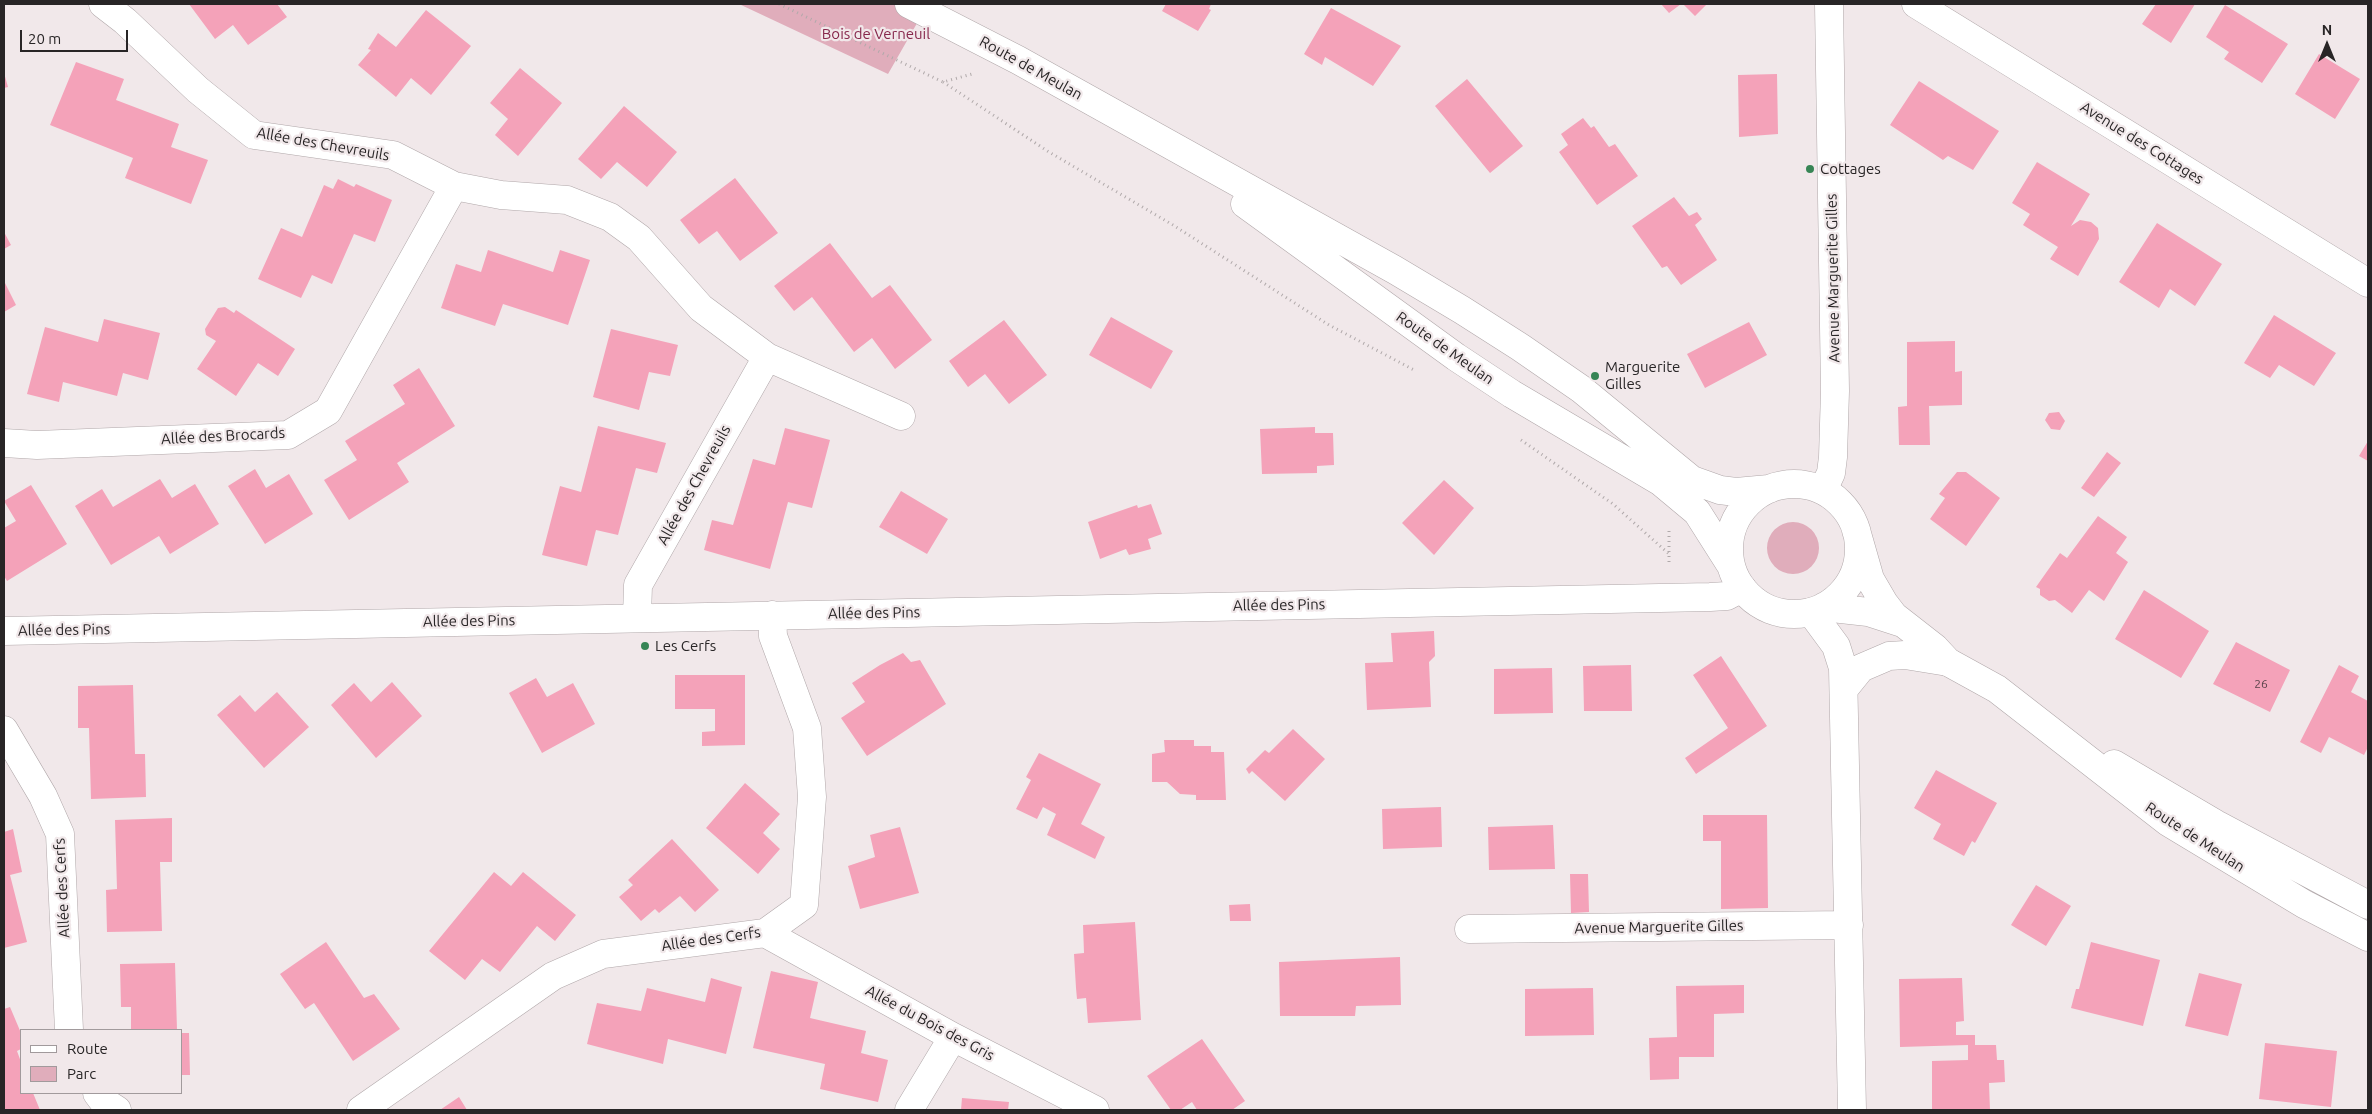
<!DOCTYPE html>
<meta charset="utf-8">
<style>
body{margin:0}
#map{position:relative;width:2372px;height:1114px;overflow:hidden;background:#f1e8ea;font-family:Ubuntu,sans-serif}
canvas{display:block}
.frame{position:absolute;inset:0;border:5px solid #282526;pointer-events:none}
.legend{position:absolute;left:20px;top:1029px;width:162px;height:65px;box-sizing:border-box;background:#f1e8ea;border:1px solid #a19a9c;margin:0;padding:6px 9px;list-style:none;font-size:15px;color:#282526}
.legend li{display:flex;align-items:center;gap:10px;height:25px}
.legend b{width:25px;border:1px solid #a19a9c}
.north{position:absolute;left:2302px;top:20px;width:50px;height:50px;-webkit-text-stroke:4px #f1e8ea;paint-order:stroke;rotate:0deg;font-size:14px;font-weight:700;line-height:20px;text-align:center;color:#282526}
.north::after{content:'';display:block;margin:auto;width:18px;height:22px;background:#282526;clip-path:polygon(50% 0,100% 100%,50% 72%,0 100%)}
.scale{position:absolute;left:20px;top:30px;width:108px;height:22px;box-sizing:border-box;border:2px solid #282526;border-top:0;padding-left:6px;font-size:15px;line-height:18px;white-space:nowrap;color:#282526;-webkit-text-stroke:4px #f1e8ea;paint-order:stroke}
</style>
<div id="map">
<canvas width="2372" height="1114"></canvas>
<div class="frame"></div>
<ul class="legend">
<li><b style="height:6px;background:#fff"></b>Route</li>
<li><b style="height:14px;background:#e0adbb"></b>Parc</li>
</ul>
<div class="north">N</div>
<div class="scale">20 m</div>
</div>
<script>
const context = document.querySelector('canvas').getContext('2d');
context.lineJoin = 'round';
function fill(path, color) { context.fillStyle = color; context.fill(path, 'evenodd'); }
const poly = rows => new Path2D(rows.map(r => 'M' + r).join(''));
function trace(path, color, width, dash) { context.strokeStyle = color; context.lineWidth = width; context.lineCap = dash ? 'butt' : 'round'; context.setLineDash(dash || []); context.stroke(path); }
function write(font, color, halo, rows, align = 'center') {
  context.font = font + ' Ubuntu,sans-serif'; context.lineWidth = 4.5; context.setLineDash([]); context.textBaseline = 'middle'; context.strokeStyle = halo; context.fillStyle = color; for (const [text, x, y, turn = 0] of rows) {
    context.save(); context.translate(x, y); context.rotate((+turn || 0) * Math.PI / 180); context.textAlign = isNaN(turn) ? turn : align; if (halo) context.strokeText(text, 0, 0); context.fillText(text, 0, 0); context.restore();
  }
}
fill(poly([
 [739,4,928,4,888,74],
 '1767 548a26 26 0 1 1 52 0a26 26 0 1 1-52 0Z'
]), '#e0adbb');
fill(poly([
 [189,4,277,4,287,17,248,45,233,25,215,39],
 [1166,4,1211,4,1209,9,1211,10,1198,31,1162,11],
 [1661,4,1681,4,1669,13],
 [1683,4,1707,4,1695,16],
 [2156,4,2195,4,2171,43,2142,24],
 [2225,5,2288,44,2262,83,2224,59,2229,52,2206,37],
 [1331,8,1401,46,1373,86,1325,57,1322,65,1304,54],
 [426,10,471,46,431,95,411,78,396,97,358,65,371,50,368,49,378,33,396,47],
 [2319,54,2360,79,2335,119,2295,94],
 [76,62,124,79,116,100,179,124,171,147,208,160,191,204,125,178,133,158,50,125],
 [520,68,562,103,518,156,495,135,508,119,490,103],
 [4,73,8,87,4,88],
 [1777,74,1778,134,1739,137,1738,75],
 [1467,79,1523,146,1490,173,1435,106],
 [1919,81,1999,131,1973,170,1948,156,1943,160,1890,125],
 [624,106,677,152,647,187,617,162,601,179,578,159],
 [1583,118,1591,128,1594,126,1609,147,1615,144,1638,176,1597,205,1559,152,1568,145,1561,134],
 [2037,162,2090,194,2071,226,2080,220,2091,222,2098,228,2099,239,2078,276,2050,259,2058,247,2023,225,2030,214,2012,203],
 [735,178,778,233,740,261,717,231,699,244,680,220],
 [338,179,354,187,356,184,392,200,375,242,354,234,332,284,312,275,301,298,258,279,281,228,302,237,324,185,333,189],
 [1674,197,1689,216,1697,212,1702,219,1695,225,1717,260,1681,285,1667,266,1662,268,1632,226],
 [2157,223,2222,264,2195,306,2170,289,2159,308,2119,282],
 [4,232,11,245,4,249],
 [830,243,872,298,890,285,932,340,895,369,872,338,854,352,812,297,794,311,774,286],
 [488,250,553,272,560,250,590,260,568,325,503,304,495,326,441,308,456,264,481,272],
 [4,281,16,305,4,312],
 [225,307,234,313,236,310,295,349,278,376,258,363,236,396,197,369,216,341,206,335,205,329,218,308],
 [2274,315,2336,353,2314,386,2279,365,2270,378,2244,363],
 [1111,317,1173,351,1151,389,1089,355],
 [104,319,160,333,148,380,123,373,117,396,63,382,59,402,27,394,45,327,98,342],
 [1004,320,1047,375,1009,404,985,374,968,387,949,361],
 [1749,322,1767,355,1705,388,1687,354],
 [611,329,678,345,670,376,649,372,639,410,593,397],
 [1955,341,1955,372,1962,371,1962,405,1929,406,1930,445,1899,445,1898,407,1907,406,1907,342],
 [419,368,455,426,397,463,409,482,349,520,324,480,357,460,345,441,405,404,393,385],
 [2059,412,2065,421,2060,430,2051,429,2045,420,2049,413],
 [598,426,666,443,657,473,636,468,618,535,596,530,587,566,542,555,560,486,581,492],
 [1315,427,1315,433,1333,433,1334,465,1317,466,1317,473,1262,474,1260,429],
 [785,428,830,440,812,508,788,502,770,569,704,550,712,520,733,525,753,459,775,465],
 [2368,441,2368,461,2359,456],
 [2107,452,2121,463,2094,497,2081,488],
 [255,469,266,488,289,474,313,514,265,544,228,486],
 [1957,472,1966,472,2000,498,1966,546,1930,519,1945,498,1939,494],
 [160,479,172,498,195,484,219,524,170,554,159,536,111,565,75,506,102,489,113,507],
 [1444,480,1474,508,1434,555,1402,523],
 [31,485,67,544,7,581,4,576,4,528,16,521,4,501],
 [901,491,948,519,927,554,879,527],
 [1151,504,1162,534,1148,539,1151,549,1129,555,1126,549,1100,559,1088,522,1137,505,1138,508],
 [2098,516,2127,537,2116,553,2128,562,2104,601,2089,590,2072,613,2055,600,2049,601,2040,595,2040,589,2036,587,2060,553,2067,558],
 [2144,590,2209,631,2181,678,2115,639],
 [1434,631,1435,656,1429,662,1431,707,1367,710,1365,663,1393,662,1391,633],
 [2236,642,2290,670,2270,712,2213,684],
 [903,653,911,662,920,660,946,704,867,756,841,718,865,702,852,683,880,665],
 [1721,656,1767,726,1696,774,1685,758,1728,728,1693,675],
 [1631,665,1632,711,1584,711,1583,666],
 [2339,665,2359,676,2351,692,2368,701,2368,747,2364,755,2329,737,2321,753,2300,742],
 [1552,668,1553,713,1494,714,1494,669],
 [675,675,745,675,745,745,702,746,702,732,715,731,715,709,675,709],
 [536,678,547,697,573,683,595,724,542,753,509,693],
 [392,682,422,716,376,758,331,705,354,683,371,702],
 [133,685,135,754,145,754,146,797,91,799,89,728,78,728,78,686],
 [277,692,309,727,264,768,217,715,240,695,255,712],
 [1293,729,1325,759,1285,801,1252,771,1249,774,1246,769,1265,750,1269,753],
 [1164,740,1194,740,1194,746,1211,746,1211,752,1224,752,1226,800,1196,800,1196,795,1180,794,1167,782,1152,782,1152,754,1165,752],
 [1039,753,1101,784,1081,824,1105,837,1095,859,1047,835,1056,814,1043,807,1037,819,1016,809,1031,780,1026,777],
 [1936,770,1997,803,1975,843,1972,841,1964,856,1933,839,1941,824,1914,808],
 [745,783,780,814,763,833,780,849,758,874,706,828],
 [1441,807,1442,847,1383,849,1382,809],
 [1703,815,1767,815,1768,908,1721,909,1721,841,1703,841],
 [172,818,172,862,160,862,162,931,107,932,106,890,117,889,115,820],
 [1553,825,1555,869,1489,870,1488,827],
 [900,827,919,893,860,909,848,866,875,857,870,835],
 [13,829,22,872,10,875,27,942,4,948,4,832],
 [672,839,719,890,695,912,680,896,659,913,655,909,641,921,619,897,633,885,628,880],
 [494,872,511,886,523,872,576,915,555,941,537,926,500,972,482,959,465,980,429,951],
 [1570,874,1588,874,1589,912,1571,913],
 [2036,885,2071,906,2046,946,2011,925],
 [1250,904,1251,921,1230,921,1229,905],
 [1135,922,1141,1020,1088,1023,1086,998,1077,999,1076,988,1074,954,1084,953,1083,925],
 [326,942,364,998,374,994,400,1029,353,1061,314,1003,305,1009,280,974],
 [2091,942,2160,960,2143,1026,2071,1008,2076,989,2079,989],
 [1400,957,1401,1005,1356,1006,1355,1016,1280,1016,1279,962],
 [175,963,177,1030,131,1030,131,1007,121,1007,120,964],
 [771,971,818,982,810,1018,866,1031,861,1053,888,1060,878,1102,820,1089,825,1064,753,1048],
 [2199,973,2242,984,2228,1036,2185,1026],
 [711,978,742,987,726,1054,668,1039,663,1064,587,1044,597,1003,641,1011,647,988,705,1002],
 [1962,978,1964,1021,1956,1022,1956,1035,1975,1035,1975,1045,1996,1045,1997,1060,2004,1060,2005,1082,1989,1083,1990,1110,1932,1110,1932,1061,1968,1060,1968,1045,1900,1047,1899,979],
 [1744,985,1744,1013,1714,1014,1714,1057,1679,1057,1679,1079,1650,1080,1649,1038,1677,1037,1676,986],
 [1593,988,1594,1035,1525,1036,1525,989],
 [10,1007,21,1033,21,1049,17,1051,21,1062,21,1093,33,1093,40,1110,4,1110,4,1009],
 [181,1033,189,1033,190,1075,181,1075],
 [1202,1039,1245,1101,1232,1110,1197,1110,1192,1102,1180,1110,1171,1110,1147,1076],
 [2265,1043,2337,1051,2331,1107,2259,1099],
 [459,1097,467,1110,440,1110],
 [962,1098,1009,1102,1008,1110,961,1110]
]), '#f4a2b9');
const street = poly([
 [103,4,125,21,198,90,254,135,393,155,454,186,501,195,567,200,610,217,639,238,701,308,767,357,901,416],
 [1916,4,2368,283],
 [4,443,37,445,288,435,328,411,454,186],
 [1823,490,1831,473,1833,457,1835,391,1829,4],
 [1811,612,1836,646,1843,668,1852,1110],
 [637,617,638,585,767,357],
 [4,631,1710,597,1727,596,1742,588],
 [1844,689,1861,668,1889,656,1905,655,1948,662],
 [4,730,43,796,60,834,69,1030],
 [1469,929,1849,925],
 [765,933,953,1037,1095,1110],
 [97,1093,103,1101,117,1110],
 [361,1110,553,976,603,954,765,933,804,905,812,797,807,728,773,636,772,615],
 [909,1110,953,1037]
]);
const secondary = poly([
 [909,4,1018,60,1395,270,1462,310,1520,347,1581,389,1692,480,1720,490,1736,492,1769,489],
 [1245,204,1456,357,1512,394,1661,482,1697,512,1730,564],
 '1729 549a65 65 0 1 1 130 0a65 65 0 1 1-130 0Z',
 [1856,530,1870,579,1884,603,1894,616,1935,648,1948,662,1997,689,2168,822,2304,904,2368,937],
 [1823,607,1868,612,1902,623],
 [2114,764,2216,824,2368,905]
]);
trace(street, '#b0a7a9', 29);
trace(secondary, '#b0a7a9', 29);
trace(poly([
 [779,4,943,82,972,74],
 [943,82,1049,152,1173,225,1329,325,1416,371],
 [1521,440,1613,504,1669,554],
 [1669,531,1669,565]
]), '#b0a9aa', 3, [1, 4]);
trace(street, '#fff', 28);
trace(secondary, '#fff', 28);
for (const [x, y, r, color] of [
 [1810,169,5,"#378555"],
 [1595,376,5,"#378555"],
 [645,646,5,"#378555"]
]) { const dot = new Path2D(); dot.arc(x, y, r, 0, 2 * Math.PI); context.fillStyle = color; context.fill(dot); trace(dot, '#f1e8ea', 2); }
write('12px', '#5b444b', null, [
 ["26",2261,684]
]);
write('15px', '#87284c', '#f1e8ea', [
 ["Bois de Verneuil",876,34]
]);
write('15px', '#282526', '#f1e8ea', [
 ["Route de Meulan",1031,68,29],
 ["Avenue des Cottages",2142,143,32],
 ["Allée des Chevreuils",323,144,10],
 ["Avenue Marguerite Gilles",1833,278,-91],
 ["Route de Meulan",1445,348,35],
 ["Allée des Brocards",223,436,-3],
 ["Allée des Chevreuils",694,485,-61],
 ["Allée des Pins",1279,605,-1],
 ["Allée des Pins",874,613,-1],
 ["Allée des Pins",469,621,-1],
 ["Allée des Pins",64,630,-1],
 ["Route de Meulan",2195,837,33],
 ["Allée des Cerfs",62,888,-93],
 ["Avenue Marguerite Gilles",1659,927,-1],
 ["Allée des Cerfs",711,939,-8],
 ["Allée du Bois des Gris",930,1023,28]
]);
write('15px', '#282526', '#f1e8ea', [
 ["Cottages",1820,169],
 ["Marguerite",1605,367],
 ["Gilles",1605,384],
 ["Les Cerfs",655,646]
], 'left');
</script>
